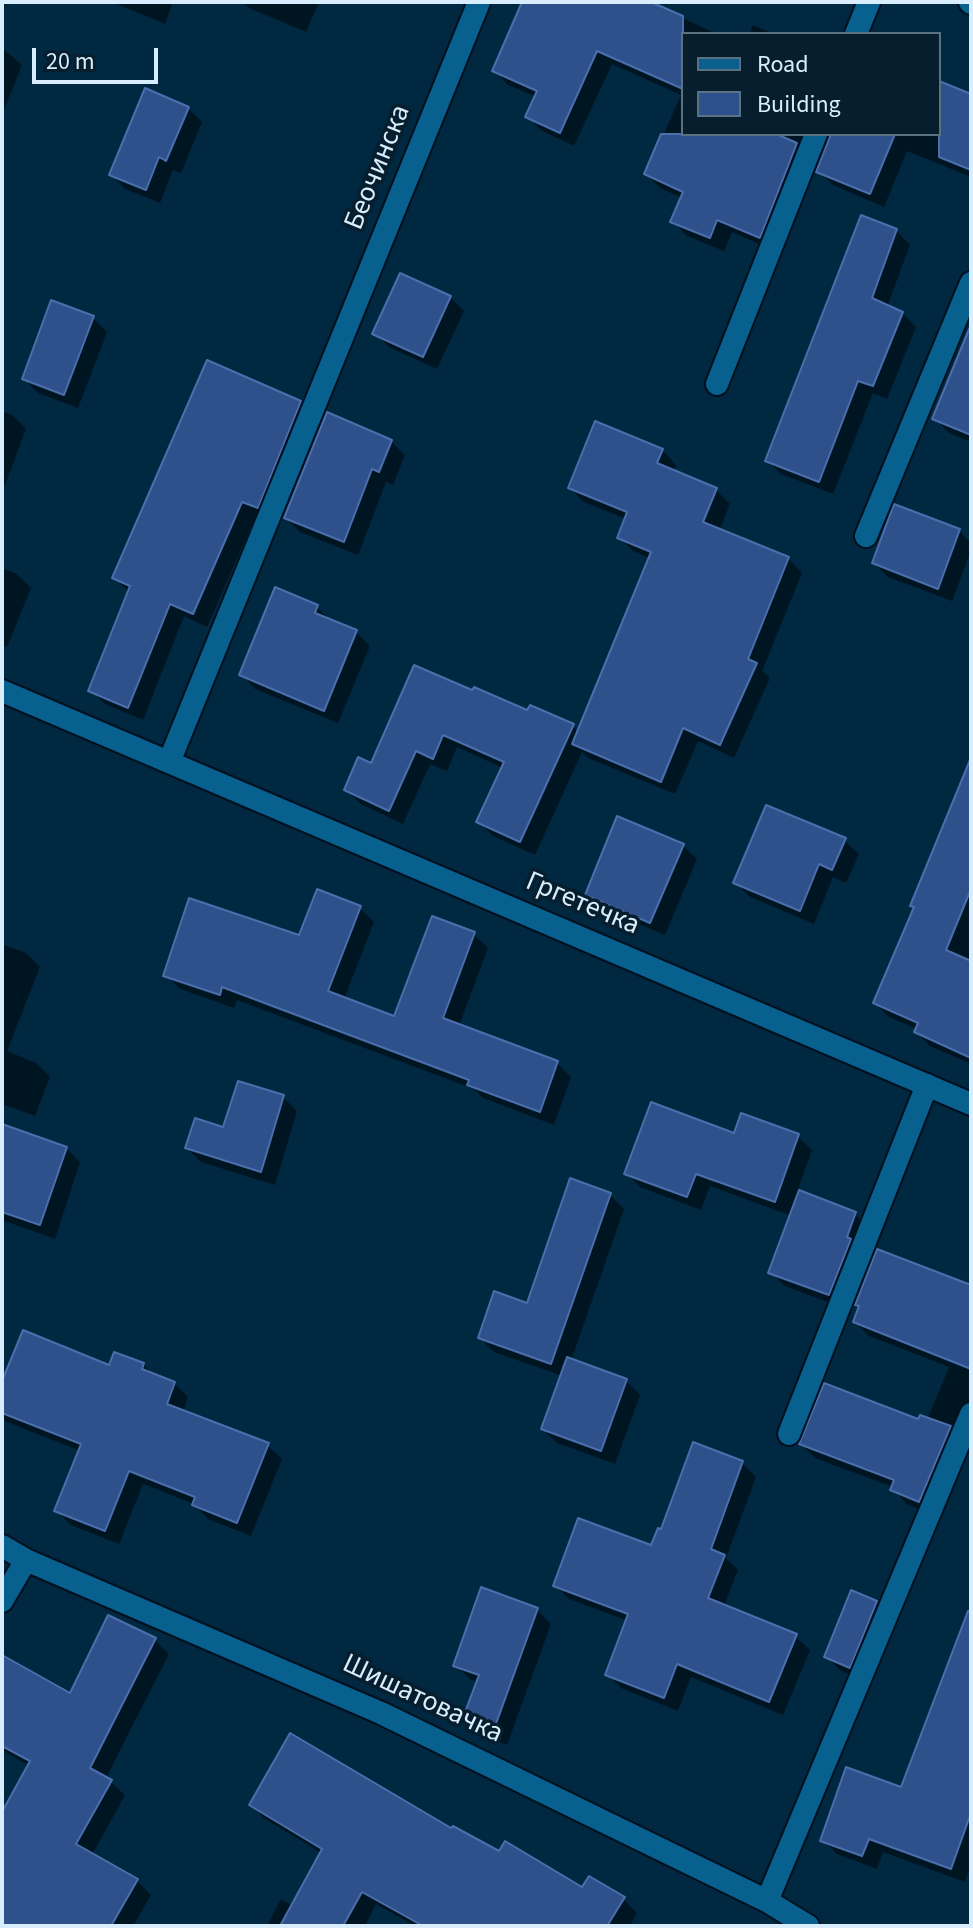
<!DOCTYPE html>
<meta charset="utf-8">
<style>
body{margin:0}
#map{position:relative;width:973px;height:1928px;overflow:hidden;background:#002841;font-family:"Source Sans 3",sans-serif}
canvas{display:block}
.frame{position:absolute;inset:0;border:4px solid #d8eefe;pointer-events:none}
.legend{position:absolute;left:681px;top:32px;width:260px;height:104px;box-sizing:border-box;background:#061e2d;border:2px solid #5a7181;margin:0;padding:10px 14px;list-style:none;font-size:24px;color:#d8eefe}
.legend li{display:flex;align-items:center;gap:16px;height:40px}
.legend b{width:40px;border:2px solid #5a7181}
.scale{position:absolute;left:32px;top:48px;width:126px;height:36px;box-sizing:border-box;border:4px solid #d8eefe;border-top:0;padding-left:10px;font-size:24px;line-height:28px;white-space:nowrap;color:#d8eefe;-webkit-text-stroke:6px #061e2d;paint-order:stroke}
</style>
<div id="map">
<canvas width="973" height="1928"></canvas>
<div class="frame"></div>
<ul class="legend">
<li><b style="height:10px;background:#08608f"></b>Road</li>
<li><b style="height:22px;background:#2e508b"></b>Building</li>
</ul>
<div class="scale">20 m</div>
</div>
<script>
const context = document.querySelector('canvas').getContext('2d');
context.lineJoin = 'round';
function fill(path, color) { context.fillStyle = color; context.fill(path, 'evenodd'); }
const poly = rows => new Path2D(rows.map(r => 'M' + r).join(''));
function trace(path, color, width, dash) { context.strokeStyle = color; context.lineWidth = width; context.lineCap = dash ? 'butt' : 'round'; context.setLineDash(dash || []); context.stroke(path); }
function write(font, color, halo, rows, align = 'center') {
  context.font = font + ' "Source Sans 3",sans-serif'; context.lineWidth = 7; context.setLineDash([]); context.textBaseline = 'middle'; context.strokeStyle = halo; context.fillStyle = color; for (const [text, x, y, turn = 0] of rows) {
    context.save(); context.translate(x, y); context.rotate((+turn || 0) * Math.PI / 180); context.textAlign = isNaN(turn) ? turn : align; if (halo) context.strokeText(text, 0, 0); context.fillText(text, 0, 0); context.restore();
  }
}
fill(poly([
 [112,2,173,2,165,24],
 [243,2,319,2,306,32,249,8],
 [524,2,648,2,717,34,683,34,683,134,828,134,822,136,774,251,732,232,724,251,687,236,673,221,683,198,660,188,646,174,681,95,612,64,574,146,542,131,527,116,537,97,508,85,494,70],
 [753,25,774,34,749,34],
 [2,48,22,65,2,115],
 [939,83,971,96,971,177,907,151,884,207,833,185,818,171,832,134,939,134],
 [188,108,202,122,181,173,173,170,160,203,125,189,111,174],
 [896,230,910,245,887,307,902,313,916,327,887,399,873,393,833,494,781,474,767,460],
 [450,297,464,311,437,369,389,347,375,333],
 [92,317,107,332,78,408,38,393,24,378],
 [971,382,971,442,949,433,935,418],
 [300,403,314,417,272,521,256,515,207,627,184,616,143,720,105,704,91,690,130,593,114,578],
 [2,411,12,415,26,429,5,485,2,484],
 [391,441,405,455,393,485,386,482,358,555,300,532,286,518],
 [662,450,676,465,673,472,716,490,730,504,719,531,788,558,802,573,762,671,770,678,734,758,698,741,675,794,588,758,582,752,535,855,493,836,478,821,503,768,457,747,447,771,430,764,403,824,361,804,346,790,372,766,415,667,528,713,573,726,579,732,651,559,633,551,619,537,626,519,584,502,570,488],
 [959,531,971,543,971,551,952,601,888,577,874,563],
 [2,568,17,574,31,588,7,647,2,645],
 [276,589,317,607,332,622,355,631,370,646,338,723,255,689,241,674],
 [957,793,971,798,971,1064,930,1046,916,1032,917,1029,889,1017,875,1003,916,908],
 [844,840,859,854,846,883,833,877,814,924,750,897,736,883],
 [682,845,697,859,665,935,601,908,587,894],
 [359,908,374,922,344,999,395,1019,473,934,488,948,459,1026,557,1063,571,1077,554,1125,483,1098,474,1089,237,1000,234,1008,180,989,166,975,300,938],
 [2,944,26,953,40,967,7,1051,36,1063,50,1077,35,1116,2,1104],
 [283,1097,297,1111,275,1185,201,1162,187,1148],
 [735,1135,797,1136,812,1150,797,1192,855,1214,869,1228,843,1308,785,1286,771,1272,792,1216,710,1186,701,1210,640,1187,626,1173],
 [66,1148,80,1162,55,1239,2,1220,2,1161],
 [610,1195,624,1209,571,1361,626,1381,640,1395,615,1464,557,1443,543,1429,563,1376,494,1352,480,1338,528,1305],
 [971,1287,971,1425,933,1514,906,1504,893,1487,815,1458,801,1444,927,1420,949,1367,869,1336,855,1322,860,1308,857,1305],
 [143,1364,155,1376,174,1383,188,1397,183,1412,267,1445,282,1459,251,1536,208,1519,194,1504,143,1484,119,1544,71,1525,57,1511,80,1451,7,1422,2,1417,2,1386],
 [742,1463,756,1477,726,1558,738,1570,724,1606,795,1636,810,1650,783,1715,691,1677,678,1711,621,1688,607,1674,628,1621,569,1599,555,1585,652,1548,662,1531],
 [852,1593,876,1603,890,1617,864,1680,841,1671,826,1656],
 [971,1605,971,1865,965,1882,883,1852,877,1869,837,1854,823,1840,902,1790],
 [537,1610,551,1624,507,1745,478,1734,464,1720,478,1682,470,1679,455,1665],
 [155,1640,169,1654,106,1778,125,1795,92,1855,137,1881,151,1895,133,1926,2,1926,2,1817,30,1766,2,1750,2,1668,71,1695],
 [251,1805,452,1831,583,1890,623,1899,637,1913,630,1926,415,1926,376,1904,365,1926,267,1926,281,1899,293,1906,322,1853,265,1819]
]), '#0007');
const building = poly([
 [522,2,651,2,683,16,683,89,597,51,560,133,525,117,537,91,492,71,522,2],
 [939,81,971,94,971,170,939,157,939,81],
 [145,88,189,107,166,161,159,157,146,190,109,175,145,88],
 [661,134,776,134,797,143,760,238,717,220,710,238,670,222,683,192,644,174,661,134],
 [831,134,895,134,870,194,816,172,831,134],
 [861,215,897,229,872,298,903,312,873,386,858,381,819,482,765,461,861,215],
 [400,273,451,296,423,357,372,334,400,273],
 [51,300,94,316,64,395,22,379,51,300],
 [970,327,971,327,971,435,932,419,970,327],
 [207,360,301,401,258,508,242,502,193,614,170,604,128,708,88,691,130,586,112,578,207,360],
 [327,412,392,440,379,472,372,469,344,542,284,518,327,412],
 [595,421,663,449,657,463,717,488,703,522,789,557,748,659,757,663,720,745,683,728,661,782,572,744,651,552,617,538,627,512,568,488,595,421],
 [894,504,960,529,938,589,872,563,894,504],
 [275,587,318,605,315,613,357,630,324,711,239,675,275,587],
 [414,665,472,690,474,687,527,710,530,705,574,724,520,842,476,822,504,762,443,735,433,759,416,751,389,811,344,790,358,757,371,763,414,665],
 [970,760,971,889,946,950,971,961,971,1058,914,1032,918,1023,873,1003,914,907,910,906,970,760],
 [766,805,846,838,832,870,819,864,800,911,733,883,766,805],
 [617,816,684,844,650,923,585,895,617,816],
 [317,889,361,906,328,991,394,1016,432,916,475,932,443,1018,558,1061,540,1112,467,1085,469,1080,222,987,220,995,163,976,189,898,299,935,317,889],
 [238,1081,284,1095,261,1172,185,1148,195,1118,223,1127,238,1081],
 [651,1102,734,1133,741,1113,799,1134,775,1202,696,1174,687,1197,624,1174,651,1102],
 [2,1124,67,1147,40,1225,2,1212,2,1124],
 [570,1178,611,1193,551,1364,478,1338,494,1291,527,1303,570,1178],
 [799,1190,856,1212,847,1237,851,1239,829,1295,768,1273,799,1190],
 [877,1249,971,1285,971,1369,853,1322,859,1306,855,1305,877,1249],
 [23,1330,109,1365,114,1352,144,1363,142,1369,175,1382,167,1404,269,1443,237,1523,192,1505,195,1497,129,1471,105,1531,54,1511,81,1444,2,1413,2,1381,23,1330],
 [567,1357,627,1379,601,1451,541,1429,567,1357],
 [824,1383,918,1419,920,1415,951,1426,919,1502,890,1490,894,1480,799,1444,824,1383],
 [693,1442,743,1461,711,1549,725,1555,708,1598,797,1634,769,1702,677,1664,664,1698,605,1675,628,1614,553,1586,578,1518,651,1545,658,1528,661,1529,693,1442],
 [481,1587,538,1608,493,1732,462,1720,479,1675,453,1666,481,1587],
 [851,1590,877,1601,850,1668,824,1657,851,1590],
 [968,1611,971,1611,971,1813,951,1869,869,1839,862,1856,820,1841,846,1767,901,1787,968,1611],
 [108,1615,156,1638,90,1768,112,1780,76,1844,138,1879,111,1926,2,1926,2,1812,30,1761,2,1746,2,1655,70,1693,108,1615],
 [290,1733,451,1828,453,1826,499,1851,505,1841,582,1887,589,1876,625,1897,607,1926,423,1926,362,1892,343,1926,280,1926,322,1849,249,1805,290,1733]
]);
fill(building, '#2e508b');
trace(building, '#4b6fad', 2);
const service = poly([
 [789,1434,927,1085]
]);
const minor = poly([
 [970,2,971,3],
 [856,34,869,2],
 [717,384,816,134],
 [866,536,971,283],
 [2,691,971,1104],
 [169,762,479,2],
 [2,1546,26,1560,381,1713,767,1901,808,1926],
 [2,1601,26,1560],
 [767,1901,971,1414]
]);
trace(service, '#00101e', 26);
trace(minor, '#00101e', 26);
trace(service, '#08608f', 22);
trace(minor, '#08608f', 22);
write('28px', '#d8eefe', '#061e2d', [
 ["Беочинска",379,168,-68],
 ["Гргетечка",582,905,23],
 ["Шишатовачка",422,1700,25]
]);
</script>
